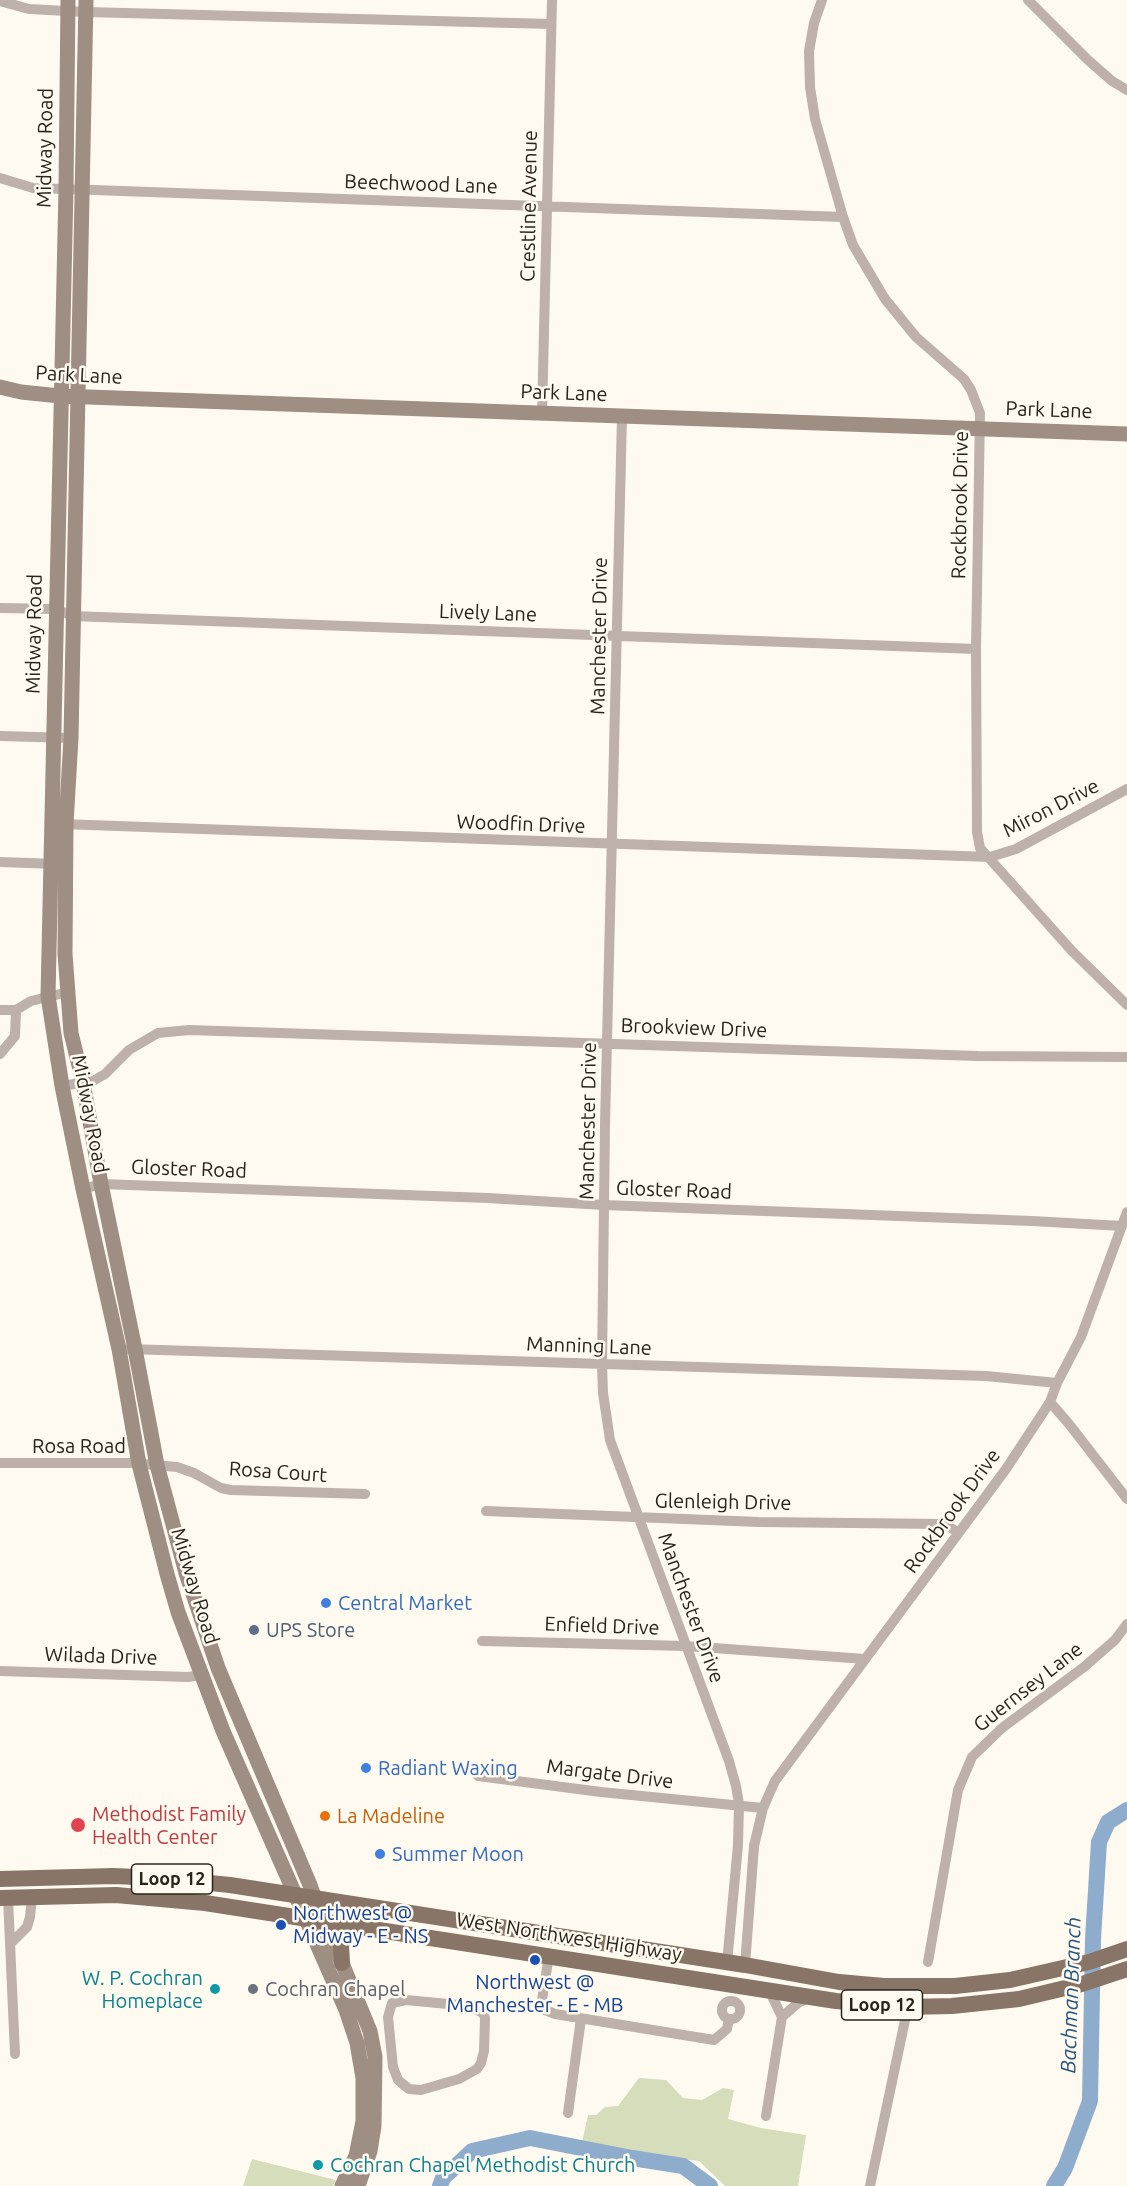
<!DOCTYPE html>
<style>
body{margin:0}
canvas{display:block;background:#fffaef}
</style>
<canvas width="1127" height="2186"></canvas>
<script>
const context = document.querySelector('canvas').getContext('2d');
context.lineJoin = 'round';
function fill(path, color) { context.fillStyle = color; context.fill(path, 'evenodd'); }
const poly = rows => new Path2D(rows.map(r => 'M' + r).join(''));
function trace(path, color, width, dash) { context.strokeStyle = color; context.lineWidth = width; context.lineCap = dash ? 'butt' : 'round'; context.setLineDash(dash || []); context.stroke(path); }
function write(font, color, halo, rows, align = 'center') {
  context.font = font + ' Ubuntu,sans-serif'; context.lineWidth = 5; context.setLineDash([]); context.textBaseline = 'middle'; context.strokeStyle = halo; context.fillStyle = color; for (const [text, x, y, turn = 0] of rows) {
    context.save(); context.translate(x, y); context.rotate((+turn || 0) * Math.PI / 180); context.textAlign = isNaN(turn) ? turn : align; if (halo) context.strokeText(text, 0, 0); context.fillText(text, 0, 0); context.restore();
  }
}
fill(poly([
 [639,2078,666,2080,683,2098,702,2100,723,2088,734,2090,728,2119,761,2128,806,2135,798,2186,725,2186,699,2161,622,2152,582,2143,588,2115,596,2115,605,2107,618,2106],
 [252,2159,336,2180,333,2186,243,2186]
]), '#d6ddbb');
trace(poly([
 [440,2186,443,2178,472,2151,530,2138,632,2158,683,2166,710,2186],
 [1054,2186,1065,2168,1090,2101,1093,1939,1099,1842,1108,1822,1127,1810]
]), '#8eaccb', 16);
trace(poly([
 [822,0,814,23,809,51,810,87,815,119,843,217,853,245,885,299,916,337,964,379,971,390,980,413,976,649,977,832,980,848,1072,951,1127,1005],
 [1028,0,1088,60,1112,81,1127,90],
 [0,1,29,9,86,12,551,24],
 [0,178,33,188,66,189,843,217],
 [542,414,552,0],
 [622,416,605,1124,602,1365,603,1393,610,1440,729,1761,736,1786,739,1804,738,1845,727,1963],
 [0,608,56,609,72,616,976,649],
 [0,736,71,738],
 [61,824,990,857,1016,849,1127,789],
 [0,862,57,864],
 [0,1010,16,1010],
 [16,1010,31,1001,68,992],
 [0,1054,15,1036,16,1010],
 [62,1086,93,1081,105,1074,129,1050,158,1033,189,1030,978,1056,1127,1057],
 [83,1189,101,1184,488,1198,604,1205,1032,1221,1122,1226],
 [128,1349,986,1376,1057,1383],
 [1050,1402,1069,1424,1127,1499],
 [0,1463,132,1463,177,1467,194,1473,221,1488,231,1490,365,1494],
 [486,1511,759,1522,944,1524,958,1532],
 [482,1641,686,1646,865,1659],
 [0,1671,188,1677,201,1675],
 [478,1776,601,1792,763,1808,775,1781,1006,1469,1050,1402,1057,1383,1081,1337,1127,1212],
 [8,1898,15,2054],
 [11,1943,27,1927,30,1917,32,1897],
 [549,1955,542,2000,545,2010,555,2014,714,2040,727,2029,729,2019],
 [928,1962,958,1790,972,1757,1002,1728,1084,1667,1115,1640,1127,1624],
 [745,1965,754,1846,763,1808],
 [406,2000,469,2006,483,2013,485,2018,484,2051,481,2063,477,2069,459,2079,421,2090,409,2089,404,2085,398,2080,393,2067,388,2017,392,2003,406,2000],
 '722 2010a9 9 0 1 1 18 0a9 9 0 1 1-18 0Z',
 [782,2017,798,2003,808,1998],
 [568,2113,581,2019],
 [766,2116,782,2017,769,1990],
 [870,2186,912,1987]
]), '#bdb1aa', 10);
trace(poly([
 [68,0,66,189,48,996,62,1086,83,1189,119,1349,139,1464,167,1574,178,1612,223,1731,346,2010,357,2043,363,2078,363,2121,356,2156,342,2186],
 [86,0,71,738,66,824,65,954,71,1033,83,1082,101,1184,135,1349,157,1465,186,1573,218,1668,310,1885,327,1933,342,1963,370,2031,375,2057,374,2126,370,2151,358,2186],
 [0,387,21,392,60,396,1127,434]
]), '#9f8e83', 15);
trace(poly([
 [0,1879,113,1876,161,1878,230,1885,745,1965,839,1982,884,1986,955,1986,1010,1980,1089,1962,1127,1949],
 [0,1898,116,1895,205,1903,836,2001,908,2007,952,2006,1019,1999,1082,1984,1127,1969],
 [342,1963,341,1945,344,1938,350,1931,364,1926]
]), '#897568', 16);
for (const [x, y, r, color] of [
 [326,1603,6,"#3f7fe0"],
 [254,1630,6,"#5c6f8a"],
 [366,1768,6,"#3f7fe0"],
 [325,1816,6,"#e8710a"],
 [78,1825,8,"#e0444e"],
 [380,1854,6,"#3f7fe0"],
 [281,1925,6,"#1a4fb4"],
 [535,1960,6,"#1a4fb4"],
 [215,1989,6,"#0f9aa8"],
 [253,1989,6,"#6b7280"],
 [318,2165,6,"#0f9aa8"]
]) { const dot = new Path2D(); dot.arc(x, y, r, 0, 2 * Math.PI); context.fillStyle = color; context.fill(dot); trace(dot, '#fffaef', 2); }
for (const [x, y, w] of [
 [172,1879,81],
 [882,2005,81]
]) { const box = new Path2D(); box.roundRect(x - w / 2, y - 15, w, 30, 4.5); context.fillStyle = '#fffaef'; context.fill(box); trace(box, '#29241a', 1.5); }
write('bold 18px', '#29241a', null, [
 ["Loop 12",172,1879],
 ["Loop 12",882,2005]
]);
write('20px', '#29241a', '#fffaef', [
 ["Midway Road",45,148,-89],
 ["Beechwood Lane",421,184,2],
 ["Crestline Avenue",529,206,-89],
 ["Park Lane",79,375,3],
 ["Park Lane",564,393,2],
 ["Park Lane",1049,410,2],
 ["Rockbrook Drive",960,505,-89],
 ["Lively Lane",488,613,2],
 ["Midway Road",34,634,-89],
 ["Manchester Drive",599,636,-89],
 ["Miron Drive",1051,808,-27],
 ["Woodfin Drive",521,824,2],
 ["Brookview Drive",694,1028,2],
 ["Midway Road",90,1114,79],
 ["Manchester Drive",588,1121,-89],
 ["Gloster Road",189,1169,2],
 ["Gloster Road",674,1190,2],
 ["Manning Lane",589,1346,2],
 ["Rosa Road",79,1446],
 ["Rosa Court",278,1472,4],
 ["Glenleigh Drive",723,1502,1],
 ["Rockbrook Drive",952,1511,-54],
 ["Midway Road",195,1586,73],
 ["Manchester Drive",691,1608,70],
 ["Enfield Drive",602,1626,2],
 ["Wilada Drive",101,1656,2],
 ["Guernsey Lane",1028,1687,-38],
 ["Margate Drive",610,1774,7],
 ["West Northwest Highway",569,1937,9]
]);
write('20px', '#366cbe', '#fffaef', [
 ["Central Market",338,1603],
 ["Radiant Waxing",378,1768],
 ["Summer Moon",392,1854]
], 'left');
write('20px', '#4e5e75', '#fffaef', [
 ["UPS Store",266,1630]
], 'left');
write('20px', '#be3a42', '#fffaef', [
 ["Methodist Family",92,1814],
 ["Health Center",92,1837]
], 'left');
write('20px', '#c56008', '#fffaef', [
 ["La Madeline",337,1816]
], 'left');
write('20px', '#164399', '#fffaef', [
 ["Northwest @",293,1913],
 ["Midway - E - NS",293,1936],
 ["Northwest @",535,1982,"center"],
 ["Manchester - E - MB",535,2005,"center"]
], 'left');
write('20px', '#0d838f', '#fffaef', [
 ["W. P. Cochran",203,1978],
 ["Homeplace",203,2001],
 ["Cochran Chapel Methodist Church",330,2165,"left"]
], 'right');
write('20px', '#5b616d', '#fffaef', [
 ["Cochran Chapel",265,1989]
], 'left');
write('italic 21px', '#285580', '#fffaef', [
 ["Bachman Branch",1071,1995,-88]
]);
</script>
